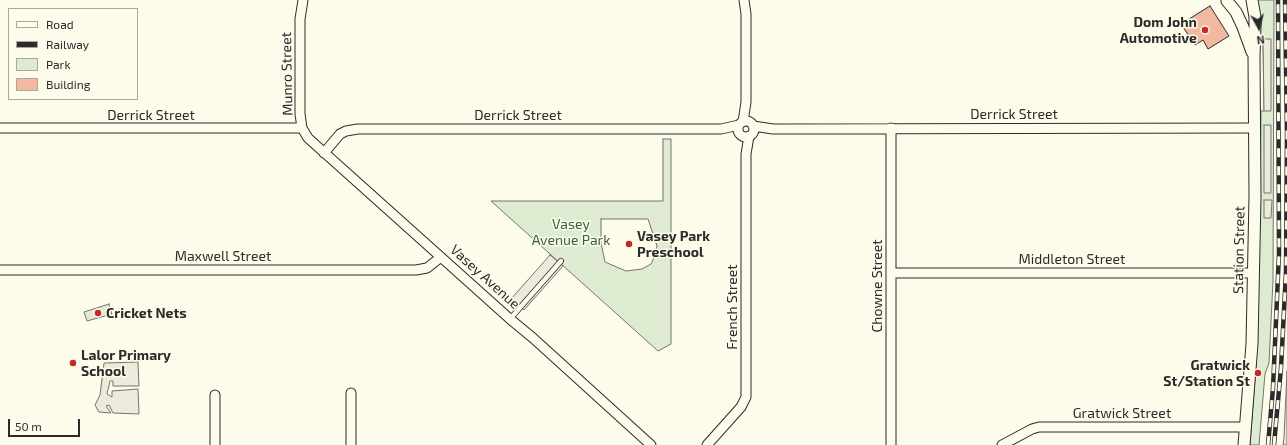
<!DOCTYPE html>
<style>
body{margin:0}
#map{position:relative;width:1287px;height:445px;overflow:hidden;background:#fdfbea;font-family:"Exo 2",sans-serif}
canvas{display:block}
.legend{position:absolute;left:8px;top:8px;width:130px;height:92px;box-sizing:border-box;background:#fdfbea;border:1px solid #a9a89e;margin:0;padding:5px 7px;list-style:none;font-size:12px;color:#2b2b2b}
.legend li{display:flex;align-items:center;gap:8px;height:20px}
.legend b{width:20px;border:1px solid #a9a89e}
.north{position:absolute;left:1239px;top:8px;width:40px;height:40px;-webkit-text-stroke:3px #fdfbea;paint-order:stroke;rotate:172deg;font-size:11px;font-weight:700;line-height:16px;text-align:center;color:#2b2b2b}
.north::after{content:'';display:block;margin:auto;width:14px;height:18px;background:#2b2b2b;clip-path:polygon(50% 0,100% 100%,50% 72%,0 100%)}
.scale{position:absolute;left:8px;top:419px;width:72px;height:18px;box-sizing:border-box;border:2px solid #2b2b2b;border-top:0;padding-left:5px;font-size:12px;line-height:14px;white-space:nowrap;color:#2b2b2b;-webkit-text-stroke:3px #fdfbea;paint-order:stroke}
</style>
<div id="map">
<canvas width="1287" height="445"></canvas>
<ul class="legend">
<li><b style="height:5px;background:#fdfbea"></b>Road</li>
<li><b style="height:5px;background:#2b2b2b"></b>Railway</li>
<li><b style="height:11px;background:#deebd1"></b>Park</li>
<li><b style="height:11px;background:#f2b8a0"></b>Building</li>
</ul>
<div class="north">N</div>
<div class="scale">50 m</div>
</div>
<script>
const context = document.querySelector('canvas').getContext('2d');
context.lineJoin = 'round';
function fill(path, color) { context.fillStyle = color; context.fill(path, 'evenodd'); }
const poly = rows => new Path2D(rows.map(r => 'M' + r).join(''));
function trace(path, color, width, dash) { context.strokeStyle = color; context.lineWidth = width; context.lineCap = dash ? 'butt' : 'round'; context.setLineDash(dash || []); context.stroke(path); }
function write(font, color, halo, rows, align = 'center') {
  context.font = font + ' "Exo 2",sans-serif'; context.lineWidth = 3; context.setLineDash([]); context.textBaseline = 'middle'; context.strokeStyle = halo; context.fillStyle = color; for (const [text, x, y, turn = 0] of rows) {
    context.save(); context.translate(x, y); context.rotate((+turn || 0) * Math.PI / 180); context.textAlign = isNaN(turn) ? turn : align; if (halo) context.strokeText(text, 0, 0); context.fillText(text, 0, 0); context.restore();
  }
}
const green = poly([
 [1256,0,1274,0,1273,281,1269,363,1265,374,1259,445,1250,445,1256,366,1260,219,1261,111,1264,111,1263,39,1259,39,1256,0],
 [663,139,671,139,671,344,658,351,491,201,663,201,663,139],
 [601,219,648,219,657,246,653,260,651,264,642,269,626,271,605,262,601,243,601,219],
 [109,304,112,314,87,321,84,312,109,304],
 [1287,371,1287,445,1283,445,1284,437,1287,371]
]);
fill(green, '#deebd1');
trace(green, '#74746e', 1);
const parking = poly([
 [1263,39,1271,39,1271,111,1264,111,1263,39],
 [1264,125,1271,125,1271,193,1264,193,1264,125],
 [1264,200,1272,200,1271,218,1264,218,1264,200],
 [550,255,563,266,524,310,511,299,550,255],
 [138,362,139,386,113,386,113,381,110,381,107,394,112,397,112,391,138,389,139,414,113,413,109,405,106,406,111,413,99,412,95,405,100,395,104,363,138,362]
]);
fill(parking, '#eceadb');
trace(parking, '#74746e', 1);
const building = poly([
 [1210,6,1229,36,1208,49,1203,40,1195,45,1181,24,1210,6]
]);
fill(building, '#f2b8a0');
trace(building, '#2b2b2b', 1);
const service = poly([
 [510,319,561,261]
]);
const minor = poly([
 [303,0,300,19,300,114,302,128,308,138,510,319,533,338,651,445],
 '738 129a8 8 0 1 1 16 0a8 8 0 1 1-16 0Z',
 [743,122,746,102,746,14,744,0],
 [753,126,773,129,1255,128],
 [0,128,302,128],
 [324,153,340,134,346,131,358,129,721,129,739,125],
 [0,270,416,270,427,268,441,257],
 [891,273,1253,273],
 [351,393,351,445],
 [215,395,215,445],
 [707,445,741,407,746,397,746,154,749,136],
 [891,445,891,128],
 [1002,445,1032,429,1039,427,1246,427]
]);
const tertiary = poly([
 [1227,1,1236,12,1243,27,1252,52],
 [1244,445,1252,344,1255,196,1254,56,1255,27,1255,17,1252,0]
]);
trace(service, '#2b2b2b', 6);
trace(minor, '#2b2b2b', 11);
trace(tertiary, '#2b2b2b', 13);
trace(service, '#fdfbea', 4.5);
trace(minor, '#fdfbea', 9);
trace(tertiary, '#fdfbea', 11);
const rail = poly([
 [1268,445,1273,388,1279,253,1278,0],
 [1274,445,1281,368,1286,272,1287,135,1285,0]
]);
trace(rail, '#2b2b2b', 4.5);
trace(rail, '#fdfbea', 3, [9]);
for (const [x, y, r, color] of [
 [1205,30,4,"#c62828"],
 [629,244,4,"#c62828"],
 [98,313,4,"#c62828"],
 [73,363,4,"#c62828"],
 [1258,373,4,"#c62828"]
]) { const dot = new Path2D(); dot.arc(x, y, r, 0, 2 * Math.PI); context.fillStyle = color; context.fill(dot); trace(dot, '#fdfbea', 1.5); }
write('bold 14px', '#2b2b2b', '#fdfbea', [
 ["Dom John",1197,22,"right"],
 ["Automotive",1197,38,"right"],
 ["Vasey Park",637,236],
 ["Preschool",637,252],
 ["Cricket Nets",106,313],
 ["Lalor Primary",81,355],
 ["School",81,371],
 ["Gratwick",1250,365,"right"],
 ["St/Station St",1250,381,"right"]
], 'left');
write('14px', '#2b2b2b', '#fdfbea', [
 ["Munro Street",287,74,-91],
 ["Derrick Street",1014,114],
 ["Derrick Street",151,115],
 ["Derrick Street",518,115],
 ["Station Street",1239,250,-89],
 ["Maxwell Street",223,256],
 ["Middleton Street",1072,259],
 ["Vasey Avenue",485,277,42],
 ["Chowne Street",877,286,-90],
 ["French Street",732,307,-90],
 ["Gratwick Street",1122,413]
]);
write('14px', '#34623c', '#fdfbea', [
 ["Vasey",571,224],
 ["Avenue Park",571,240]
]);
</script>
